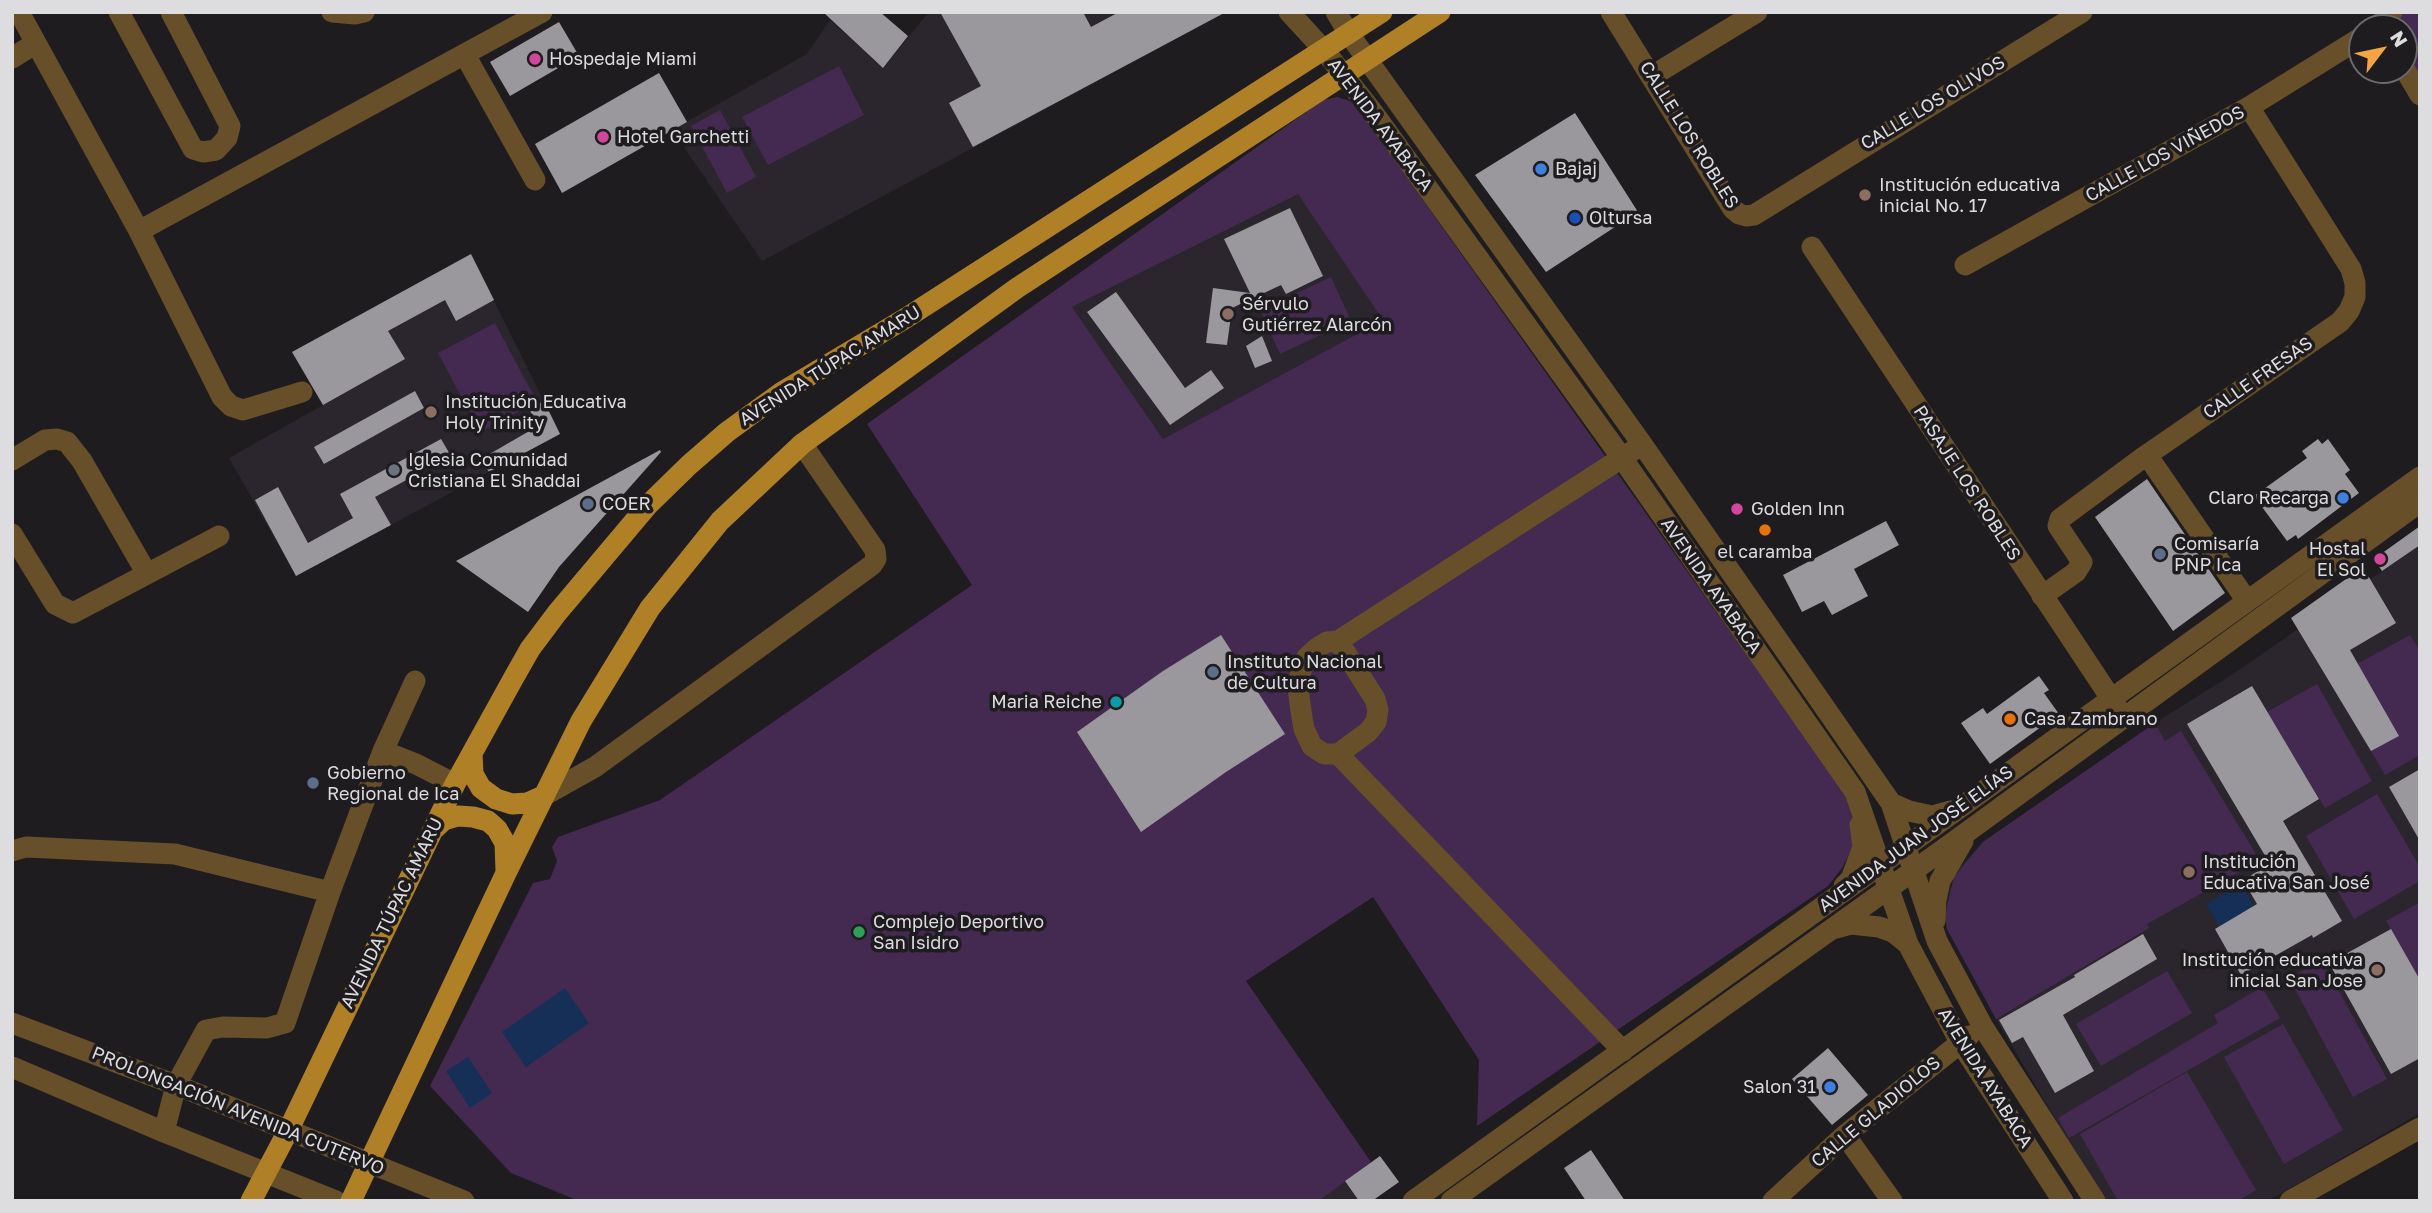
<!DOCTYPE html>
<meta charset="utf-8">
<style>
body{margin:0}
#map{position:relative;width:2432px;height:1213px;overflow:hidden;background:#1f1c20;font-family:"Golos Text",sans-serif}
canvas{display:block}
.frame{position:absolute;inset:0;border:14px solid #dddcde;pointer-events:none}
.north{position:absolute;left:2348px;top:14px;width:70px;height:70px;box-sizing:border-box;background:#1f1c20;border:2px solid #6b696c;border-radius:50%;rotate:58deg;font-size:19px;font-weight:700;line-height:28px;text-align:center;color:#dddcde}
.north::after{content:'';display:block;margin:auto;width:24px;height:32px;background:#f2a542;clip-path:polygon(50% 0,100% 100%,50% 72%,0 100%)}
</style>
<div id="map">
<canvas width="2432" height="1213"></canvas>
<div class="frame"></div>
<div class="north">N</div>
</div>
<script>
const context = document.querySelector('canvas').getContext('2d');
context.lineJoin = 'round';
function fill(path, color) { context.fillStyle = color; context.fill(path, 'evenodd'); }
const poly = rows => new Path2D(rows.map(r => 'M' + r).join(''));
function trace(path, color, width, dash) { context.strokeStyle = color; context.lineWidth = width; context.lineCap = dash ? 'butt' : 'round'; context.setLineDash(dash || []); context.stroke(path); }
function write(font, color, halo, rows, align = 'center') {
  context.font = font + ' "Golos Text",sans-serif'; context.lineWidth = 7; context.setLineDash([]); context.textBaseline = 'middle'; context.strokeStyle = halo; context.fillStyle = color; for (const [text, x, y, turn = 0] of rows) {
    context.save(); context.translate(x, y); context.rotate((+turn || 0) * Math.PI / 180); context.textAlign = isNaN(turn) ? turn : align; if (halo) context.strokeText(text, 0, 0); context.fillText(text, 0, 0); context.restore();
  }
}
fill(poly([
 [929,12,1226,12,762,261,672,130,807,54,830,20,883,68],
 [1298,193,1384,320,1163,439,1072,307],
 [471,254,560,434,296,576,229,458,323,405,292,352],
 [2420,545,2420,1113,2268,1201,2104,1201,1996,1019,1947,929,1947,902,1950,888,1961,866,1983,842,1997,832,2155,723,2233,674],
 [1345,1181,1359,1201,1319,1201]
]), '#2b252e');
fill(poly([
 [2398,12,2420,12,2420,87,2404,63,2404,28,2382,28],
 [839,66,864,115,768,165,742,117],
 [1337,97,1353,102,1850,800,1854,823,1852,849,1842,868,1828,886,1477,1126,1479,1060,1373,897,1246,981,1371,1162,1319,1201,579,1201,511,1173,430,1086,533,883,550,879,557,861,552,847,558,837,660,800,972,585,867,424,1323,100],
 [1298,194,1383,320,1163,439,1072,307],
 [720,110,756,177,727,193,691,126],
 [1331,277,1351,321,1280,354,1260,310],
 [495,323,537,402,480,432,438,353],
 [2410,635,2420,651,2420,755,2385,775,2371,751,2398,736,2357,664],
 [2317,684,2372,781,2325,808,2267,712],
 [2155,723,2165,741,2181,731,2256,854,2249,860,2252,865,2147,924,2149,928,1996,1019,1947,929,1945,916,1954,877,1983,842],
 [2377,794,2420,867,2420,881,2354,919,2306,836],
 [2420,902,2420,980,2386,921],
 [2322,960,2387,1079,2353,1097,2289,978],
 [2167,971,2192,1013,2101,1066,2076,1024],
 [2262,987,2280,1018,2069,1138,2058,1118,2218,1023,2214,1015],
 [2283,1024,2343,1130,2284,1164,2224,1057],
 [2187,1072,2256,1190,2238,1201,2118,1201,2080,1134]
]), '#442951');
fill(poly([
 [2241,884,2278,947,2244,968,2206,904],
 [565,988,589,1023,526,1067,502,1032],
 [468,1057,492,1093,470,1108,446,1071]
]), '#152f57');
fill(poly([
 [823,12,880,12,908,36,883,68],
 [940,12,1083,12,1091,27,1119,12,1226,12,973,147,949,103,981,86],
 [559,22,579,56,510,96,490,62],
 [659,73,687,122,562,193,535,144],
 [1575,113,1638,212,1546,272,1475,175],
 [1290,208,1323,276,1286,294,1281,285,1232,308,1227,345,1206,343,1213,288,1250,293,1224,239],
 [471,254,494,300,456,321,445,300,388,331,405,359,323,405,292,352],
 [1116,292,1185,388,1211,370,1224,388,1170,425,1087,312],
 [1262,336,1272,361,1255,368,1246,346],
 [415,391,424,408,324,464,314,447],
 [544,401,560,434,489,472,481,459,538,426,529,409],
 [441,439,451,456,375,497,391,525,296,576,255,500,278,487,308,543,353,518,340,494],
 [2318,439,2322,444,2328,439,2350,470,2345,474,2359,493,2298,539,2296,535,2287,541,2254,496,2307,458,2302,451],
 [660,450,661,452,559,567,528,612,456,561],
 [2147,479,2225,593,2173,631,2095,517],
 [1886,521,1899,545,1854,569,1868,596,1832,615,1824,601,1802,612,1783,575],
 [2420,526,2420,545,2382,571,2374,559],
 [2363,567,2396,623,2350,650,2399,736,2371,751,2291,618],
 [1221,635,1285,734,1226,772,1141,832,1077,732,1163,671],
 [2039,676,2049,690,2044,693,2059,714,1990,764,1961,723,1983,708,1987,714],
 [2252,686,2319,799,2283,821,2342,921,2313,938,2312,935,2241,975,2215,929,2257,904,2243,880,2270,864,2187,724],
 [2420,769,2420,841,2389,787],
 [2391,929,2420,980,2420,1058,2391,1074,2329,963],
 [2143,934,2157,959,2063,1015,2094,1071,2055,1093,2023,1037,2012,1043,1999,1020,2075,977,2074,975],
 [1828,1048,1868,1095,1832,1125,1792,1079],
 [1591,1150,1625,1201,1586,1201,1564,1168],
 [1380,1156,1399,1182,1372,1201,1359,1201,1345,1181]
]), '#9a979d');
trace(poly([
 [2405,28,2418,51]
]), '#767477', 3.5, [2, 5]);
trace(poly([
 [19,12,139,231,222,397,231,406,243,410,302,392],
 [119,12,193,149,203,152,216,150,227,138,230,126,171,12],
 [332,12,355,14,364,12],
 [1289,12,1324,50,1372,111,1622,458,1855,792,1908,944,1960,1042,2063,1201],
 [1336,12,1349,34,1642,444,1891,803,1937,941,1983,1027,2095,1201],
 [1611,12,1733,209,1739,214,1746,216,1754,215,2082,12],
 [2376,28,2392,12],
 [465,55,535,180],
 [12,58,36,43],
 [2404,68,2420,95],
 [1652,76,1757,12],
 [139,231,542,12],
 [1812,247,2118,709],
 [1965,265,2249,107,2362,37],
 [2147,455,2247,601],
 [12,460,45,440,57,439,67,442,82,461,147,574],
 [12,534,55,604,73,613,219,536],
 [2042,596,2076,572,2082,562,2058,526,2060,519,2141,459,2340,322,2349,311,2355,297,2355,283,2351,269,2249,107],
 [1338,641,1327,642,1317,648,1307,657,1301,670,1298,687,1301,711,1304,729,1312,746,1324,754,1338,754,1623,1051],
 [383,751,415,681],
 [1338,754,1368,732,1376,722,1378,710,1375,699,1338,641,1634,450],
 [543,796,595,767,872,565,876,559,875,550,802,444],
 [1891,803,1909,811,1932,816,1950,811],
 [12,851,26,847,175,854,330,892],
 [1844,886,1851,879,1863,847,1860,825],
 [1935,921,1936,900,1940,881,1963,841],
 [1837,928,1851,924,1879,927,1893,932,1908,944],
 [12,1023,176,1085,464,1201],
 [12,1067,164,1132,336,1201],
 [164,1132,176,1085,206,1030,223,1027,267,1028,285,1023,330,892,383,751,416,764,455,784],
 [1845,1135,1892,1201],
 [1413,1201,2420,477],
 [1451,1201,1941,851,2420,502],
 [1773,1201,1845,1135,1969,1036],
 [2290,1201,2420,1128]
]), '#664f29', 21);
trace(poly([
 [472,753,473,774,481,788,496,799,512,804,527,803,543,796],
 [433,830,444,820,458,816,473,817,488,821,497,829,505,843,506,871],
 [251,1201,288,1131,455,784,513,679,530,649,557,613,648,505,689,465,727,432,782,392,906,318,1382,12],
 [351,1201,506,873,581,721,650,608,720,521,802,444,1017,288,1440,12]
]), '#af8025', 21);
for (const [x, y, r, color] of [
 [535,59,7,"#d1479c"],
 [603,137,7,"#d1479c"],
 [1541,169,7,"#3f7fe0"],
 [1865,195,7,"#8d6e63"],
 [1575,218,7,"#1a4fb4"],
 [1228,314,7,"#8d6e63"],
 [431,412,7,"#8d6e63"],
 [394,470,7,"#6b7280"],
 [2343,498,7,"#3f7fe0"],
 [588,504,7,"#5c6f8a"],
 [1737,509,7,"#d1479c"],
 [1765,530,7,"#e8710a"],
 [2160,554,7,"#5c6f8a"],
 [2380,559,7,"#d1479c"],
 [1213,672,7,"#5c6f8a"],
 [1116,702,7,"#0f9aa8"],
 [2010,719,7,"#e8710a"],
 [313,783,7,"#5c6f8a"],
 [2189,872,7,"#8d6e63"],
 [859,932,7,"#2e9e5b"],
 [2377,970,7,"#8d6e63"],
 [1830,1087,7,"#3f7fe0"]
]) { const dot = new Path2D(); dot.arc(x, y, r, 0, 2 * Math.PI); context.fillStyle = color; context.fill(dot); trace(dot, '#1f1c20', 2.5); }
write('18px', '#dddcde', '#1f1c20', [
 ["Hospedaje Miami",549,59],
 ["Hotel Garchetti",617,137],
 ["Bajaj",1555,169],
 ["Institución educativa",1879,185],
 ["inicial No. 17",1879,206],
 ["Oltursa",1589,218],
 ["Sérvulo",1242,304],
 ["Gutiérrez Alarcón",1242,325],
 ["Institución Educativa",445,402],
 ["Holy Trinity",445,423],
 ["Iglesia Comunidad",408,460],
 ["Cristiana El Shaddai",408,481],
 ["Claro Recarga",2329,498,"right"],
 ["COER",602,504],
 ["Golden Inn",1751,509],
 ["Comisaría",2174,544],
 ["PNP Ica",2174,565],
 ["Hostal",2366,549,"right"],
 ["El Sol",2366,570,"right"],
 ["el caramba",1765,552,"center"],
 ["Instituto Nacional",1227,662],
 ["de Cultura",1227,683],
 ["Maria Reiche",1102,702,"right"],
 ["Casa Zambrano",2024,719],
 ["Gobierno",327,773],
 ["Regional de Ica",327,794],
 ["Institución",2203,862],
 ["Educativa San José",2203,883],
 ["Complejo Deportivo",873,922],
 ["San Isidro",873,943],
 ["Institución educativa",2363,960,"right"],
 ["inicial San Jose",2363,981,"right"],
 ["Salon 31",1816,1087,"right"]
], 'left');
write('18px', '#dddcde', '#1f1c20', [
 ["CALLE LOS OLIVOS",1933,103,-31],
 ["AVENIDA AYABACA",1380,125,53],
 ["CALLE LOS ROBLES",1689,135,58],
 ["CALLE LOS VIÑEDOS",2165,154,-29],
 ["AVENIDA TÚPAC AMARU",830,366,-32],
 ["CALLE FRESAS",2258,378,-35],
 ["PASAJE LOS ROBLES",1967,483,57],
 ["AVENIDA AYABACA",1711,586,55],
 ["AVENIDA JUAN JOSÉ ELÍAS",1916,839,-36],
 ["AVENIDA TÚPAC AMARU",392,913,-64],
 ["AVENIDA AYABACA",1985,1078,58],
 ["PROLONGACIÓN AVENIDA CUTERVO",238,1111,22],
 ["CALLE GLADIOLOS",1876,1112,-40]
]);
</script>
